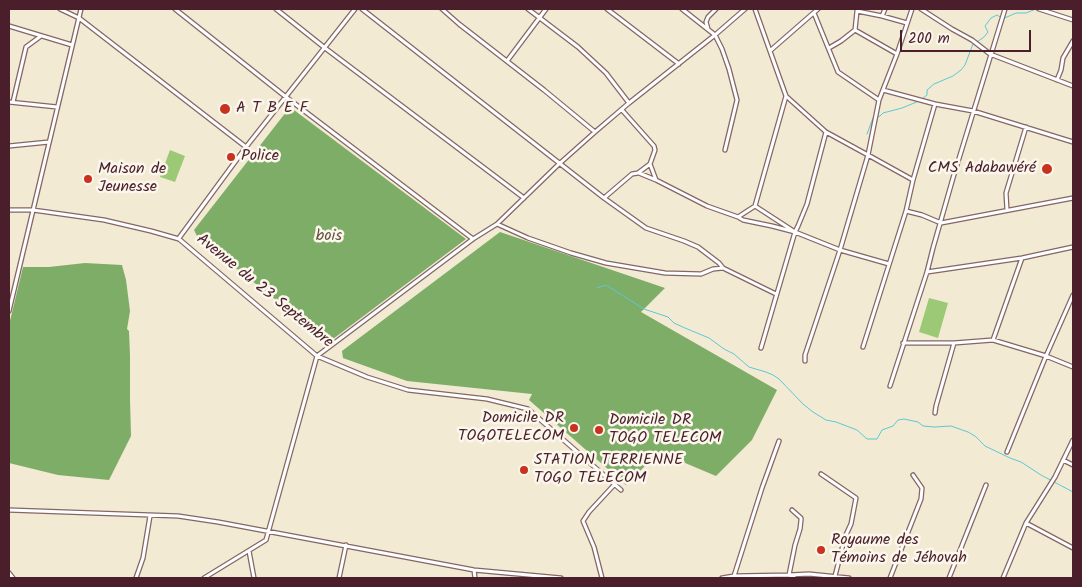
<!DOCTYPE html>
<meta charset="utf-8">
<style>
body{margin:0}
#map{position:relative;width:1082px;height:587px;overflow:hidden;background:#f3ead3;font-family:Kalam,sans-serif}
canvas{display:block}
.frame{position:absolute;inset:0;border:10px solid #4a1f2b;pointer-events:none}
.scale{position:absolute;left:900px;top:30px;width:131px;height:22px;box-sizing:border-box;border:2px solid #4a1f2b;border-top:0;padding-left:6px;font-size:15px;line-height:18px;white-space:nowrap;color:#4a1f2b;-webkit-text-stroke:4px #fbf7ec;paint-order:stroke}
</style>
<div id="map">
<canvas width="1082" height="587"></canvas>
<div class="frame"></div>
<div class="scale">200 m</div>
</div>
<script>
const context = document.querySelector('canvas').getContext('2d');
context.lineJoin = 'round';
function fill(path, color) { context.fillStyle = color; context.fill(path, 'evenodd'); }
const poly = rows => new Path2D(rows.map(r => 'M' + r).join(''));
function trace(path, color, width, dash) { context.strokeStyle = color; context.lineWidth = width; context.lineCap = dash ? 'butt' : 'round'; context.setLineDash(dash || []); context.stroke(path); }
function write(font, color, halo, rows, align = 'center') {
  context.font = font + ' Kalam,sans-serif'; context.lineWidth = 5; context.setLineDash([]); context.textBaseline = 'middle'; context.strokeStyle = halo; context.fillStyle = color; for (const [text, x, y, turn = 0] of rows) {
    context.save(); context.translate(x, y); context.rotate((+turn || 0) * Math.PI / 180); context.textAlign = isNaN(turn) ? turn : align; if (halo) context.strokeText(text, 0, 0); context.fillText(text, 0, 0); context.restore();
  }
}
fill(poly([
 [170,150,185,156,175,182,160,177],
 [929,298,948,303,938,338,919,332]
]), '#9cc976');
fill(poly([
 [290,107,466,239,329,342,198,238,194,230],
 [500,232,665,288,641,312,777,390,752,440,716,476,659,452,626,485,529,400,532,394,407,381,343,358,342,351],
 [85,263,122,265,126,280,130,311,127,329,129,331,130,356,130,399,131,436,109,480,58,475,9,463,9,325,23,267,49,267]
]), '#7dad67');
trace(poly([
 [977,42,984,37,988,32,985,26,991,18,997,15,1002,18,1007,17,1016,13,1026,13,1036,9],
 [922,99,927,95,927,90,934,84,953,76,961,70,965,65,973,44],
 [867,134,873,118,880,116,883,113,902,108,919,101],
 [597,288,606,285,644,309,668,317,674,323,685,328,709,338,724,349,734,354,749,367,766,372,773,375,779,379,803,404,813,412,826,420,836,422,857,430,867,439,877,439,882,430,893,426,898,420,904,419,918,422,923,426,934,427,951,426,968,432,975,436,985,446,1010,458,1021,462,1041,475,1073,492]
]), '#5cc7d5', 1);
const minor = poly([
 [60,9,79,18,246,147],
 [175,9,286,97,473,239],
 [276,9,325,48,524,198],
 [362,9,604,198,632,174,638,173,650,164],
 [442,9,459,24,544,90,595,132],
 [528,9,578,47,606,73,629,103],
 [607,9,679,64],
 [682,9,715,35,722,49,729,69,737,100,725,150],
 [921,9,952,29,972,40,990,54,1073,86],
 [1039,9,1073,20],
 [814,13,838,72,879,100],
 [882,16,885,9],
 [9,26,72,45],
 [708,29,706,22,708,17,716,9],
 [855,30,897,54],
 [829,48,841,41,855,30,857,11,882,16,907,23],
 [771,50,818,9],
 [507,61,546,9],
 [1057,80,1061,70,1063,58,1073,41],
 [883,90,935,104,973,111,1073,142],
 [786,96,826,132,868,155,879,100,897,54,912,9],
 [9,102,57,107],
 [13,102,26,47,41,36],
 [622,110,654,146,655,150,650,164,656,180,707,206,738,217,755,206,795,232],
 [9,146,49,142],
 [639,173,656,180],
 [604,198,646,228,684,241,698,247,719,263,723,268],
 [755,206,786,96,755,9],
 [9,210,33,210,104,220,151,231,179,239,317,356,367,377,408,390,487,399,528,409,621,490],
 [1007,210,1006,193,1026,127],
 [906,211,922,215,941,223,1073,198],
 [738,217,743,220,772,226,795,232,840,250,889,264],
 [497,224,528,238,571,253,606,263,665,273,701,274,713,269,723,268,776,294],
 [179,238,246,147,355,9],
 [927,272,1022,258,1073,247],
 [9,311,81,9],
 [993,340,1022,258],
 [903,343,954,343,993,340,1046,356,1073,367],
 [863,347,906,211,913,180,935,104],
 [761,348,795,232,798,226,807,204,826,132],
 [805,361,805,355,840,250,868,155,913,180],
 [890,386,927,272,933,248,953,178,1005,9],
 [935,413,936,406,954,343],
 [1007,452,1046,356,1073,295],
 [1063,460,1073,465],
 [821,474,856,498,851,524,845,537,835,576],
 [9,510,178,516,218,522,474,570,561,578],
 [792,510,801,518,801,520,800,529,795,545,789,575,809,574,849,578],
 [1026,523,1073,548],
 [249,551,254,578],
 [474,570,475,578],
 [9,573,13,578],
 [136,578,143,558,150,516],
 [204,578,266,540,317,356,473,239,497,224,559,164,595,132,629,103,715,35,745,9],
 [339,578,346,545],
 [602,578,594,547,583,521,589,512,614,485],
 [722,578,734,576,789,575,795,578],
 [737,578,734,576,762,488,779,441],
 [890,578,921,499,922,488,913,475],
 [949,578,986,485],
 [1003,578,1026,523,1055,477,1073,440]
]);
trace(minor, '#856666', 5.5);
trace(minor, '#fff', 3);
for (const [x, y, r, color] of [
 [225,109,6,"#c8321e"],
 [231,157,5,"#c8321e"],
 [1047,169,6,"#c8321e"],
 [88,179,5,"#c8321e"],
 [574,428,5,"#c8321e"],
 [599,430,5,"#c8321e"],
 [524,470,5,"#c8321e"],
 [821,550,5,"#c8321e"]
]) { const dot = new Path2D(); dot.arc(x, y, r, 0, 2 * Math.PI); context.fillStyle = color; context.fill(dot); trace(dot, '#fbf7ec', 2); }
write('16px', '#4a1f2b', '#fbf7ec', [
 ["A T B E F",236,109],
 ["Police",241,157],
 ["CMS Adabawéré",1036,169,"right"],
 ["Maison de",98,170],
 ["Jeunesse",98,188],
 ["Domicile DR",564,419,"right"],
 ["TOGOTELECOM",564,437,"right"],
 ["Domicile DR",609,421],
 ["TOGO TELECOM",609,439],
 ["STATION TERRIENNE",534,461],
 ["TOGO TELECOM",534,479],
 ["Royaume des",831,541],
 ["Témoins de Jéhovah",831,559]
], 'left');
write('16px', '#635242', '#fbf7ec', [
 ["bois",329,237]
]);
write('16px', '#4a1f2b', '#fbf7ec', [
 ["Avenue du 23 Septembre",264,292,39]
]);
</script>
